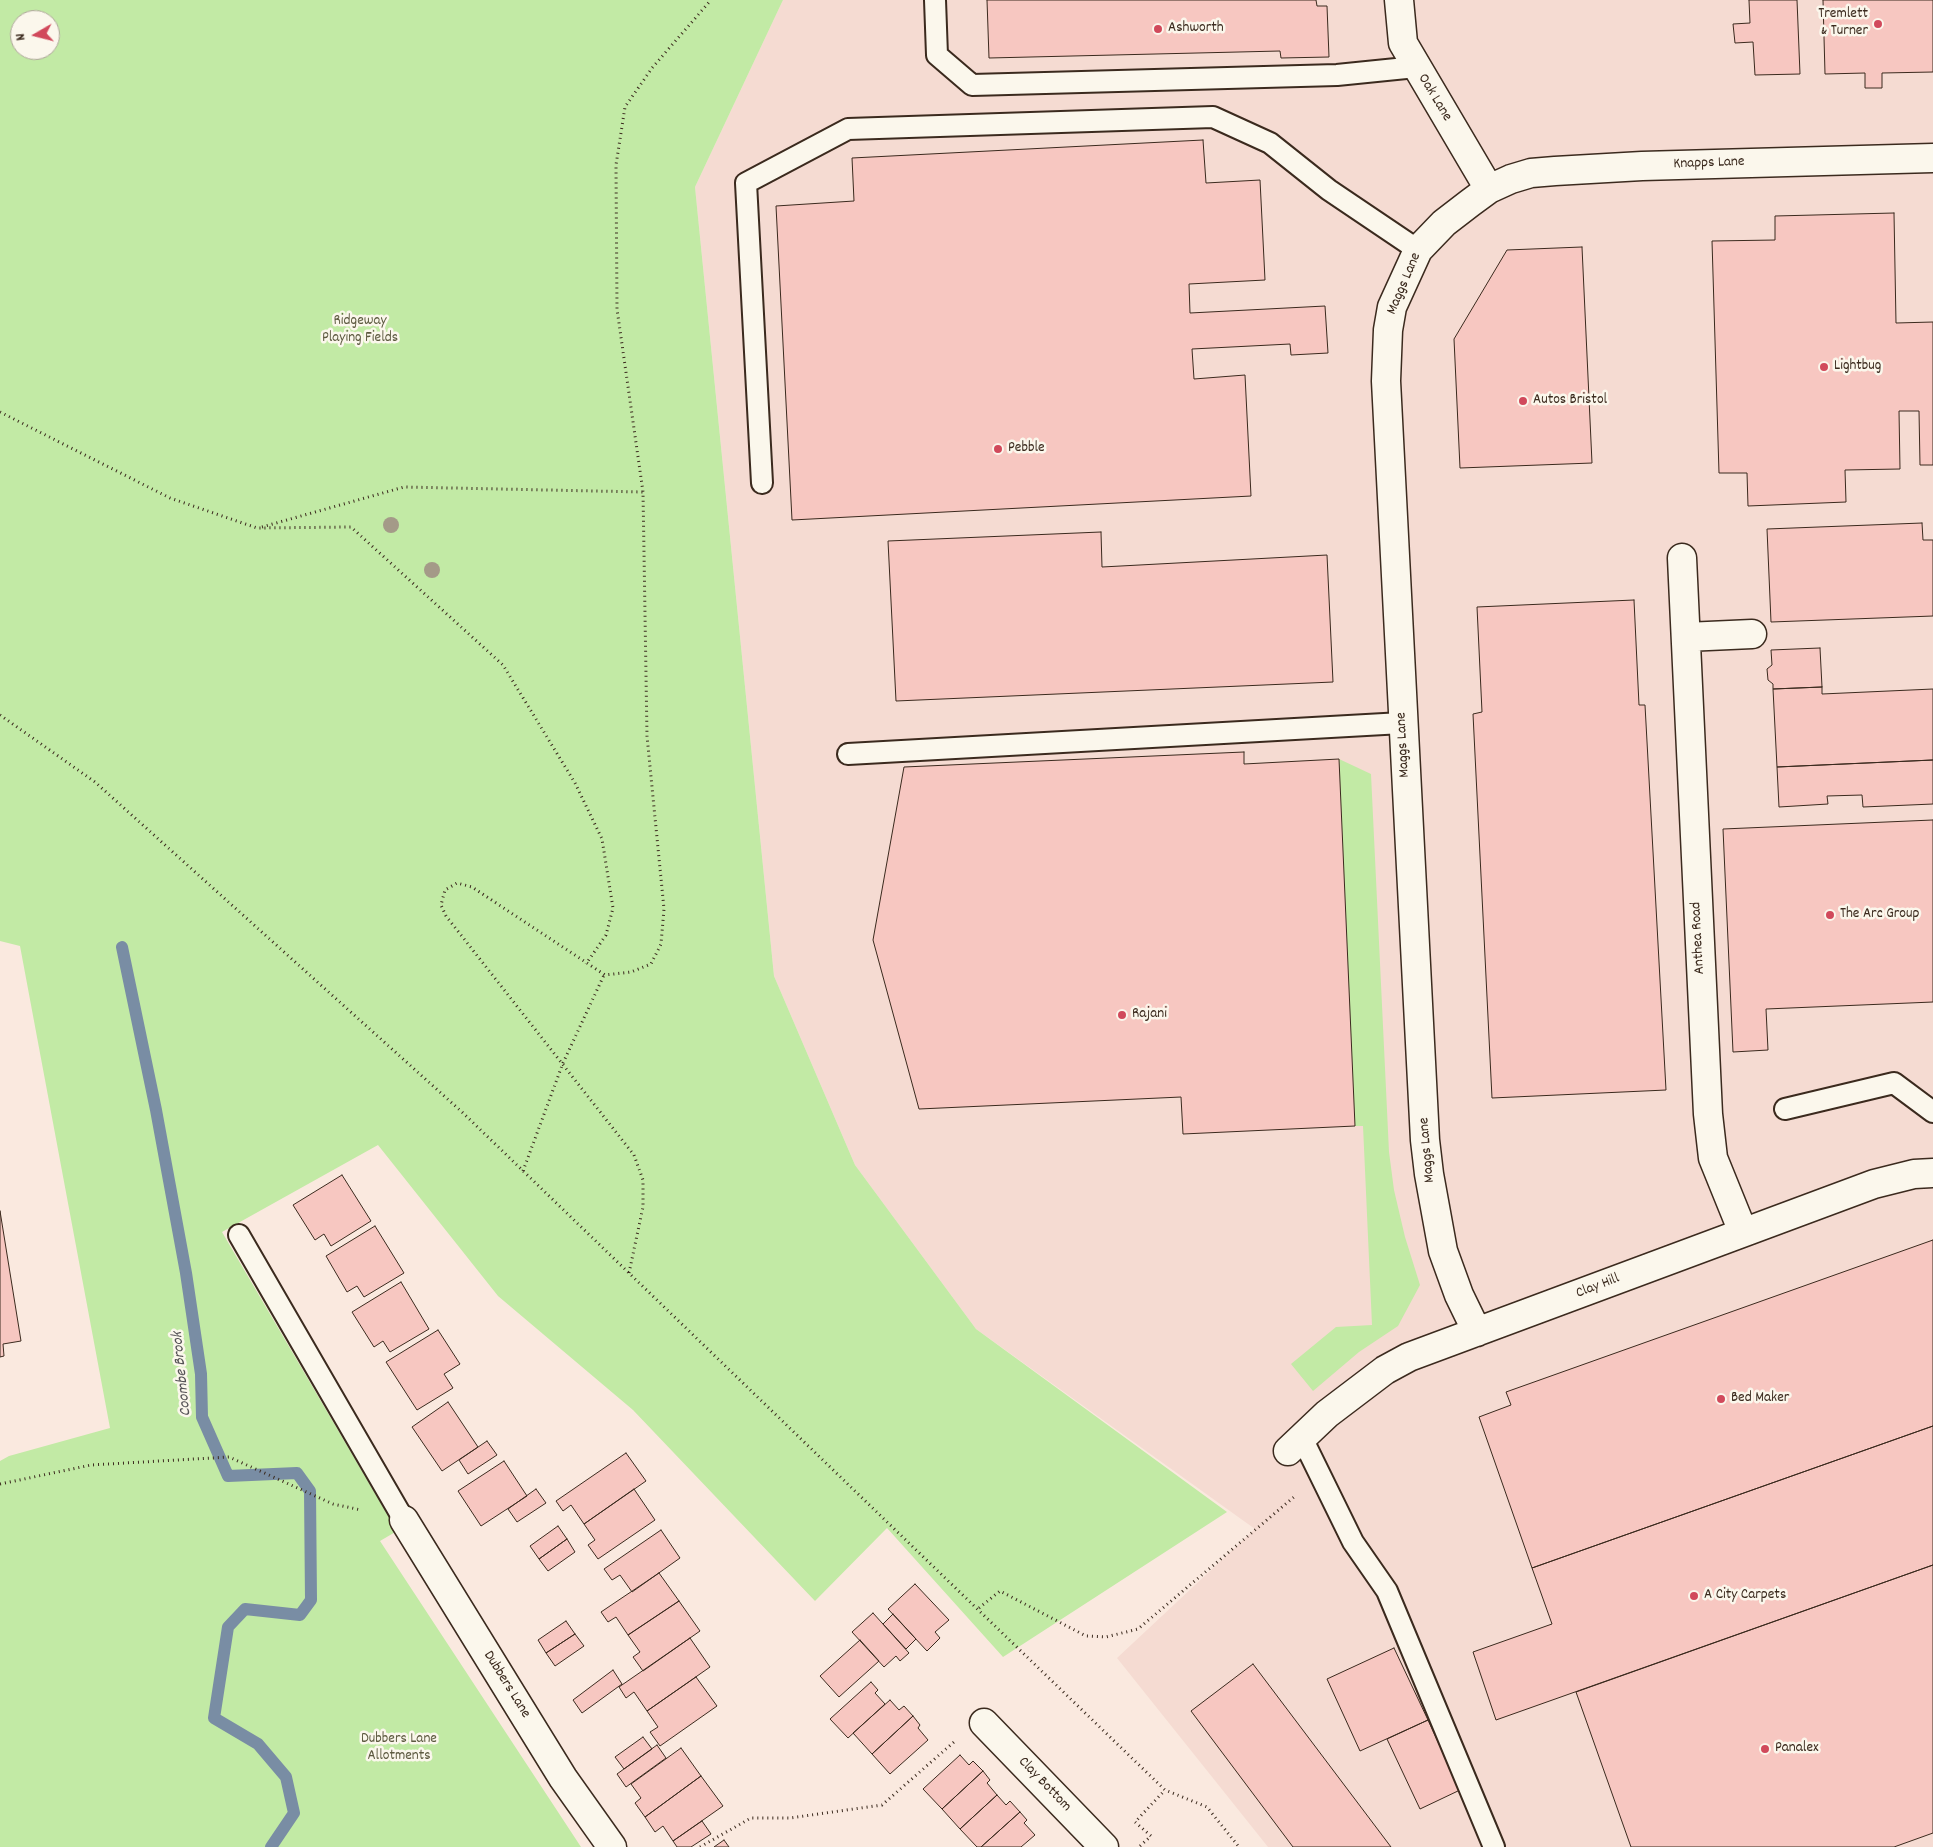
<!DOCTYPE html>
<style>
body{margin:0}
#map{position:relative;width:1933px;height:1847px;overflow:hidden;background:#fae9df;font-family:Dekko,sans-serif}
canvas{display:block}
.north{position:absolute;left:10px;top:10px;width:50px;height:50px;box-sizing:border-box;background:#fbf7ec;border:1px solid #aea59a;border-radius:50%;rotate:262deg;font-size:14px;font-weight:700;line-height:20px;text-align:center;color:#3b2a1e}
.north::after{content:'';display:block;margin:auto;width:18px;height:22px;background:#d1495b;clip-path:polygon(50% 0,100% 100%,50% 72%,0 100%)}
</style>
<div id="map">
<canvas width="1933" height="1847"></canvas>
<div class="north">N</div>
</div>
<script>
const context = document.querySelector('canvas').getContext('2d');
context.lineJoin = 'round';
function fill(path, color) { context.fillStyle = color; context.fill(path, 'evenodd'); }
const poly = rows => new Path2D(rows.map(r => 'M' + r).join(''));
function trace(path, color, width, dash) { context.strokeStyle = color; context.lineWidth = width; context.lineCap = dash ? 'butt' : 'round'; context.setLineDash(dash || []); context.stroke(path); }
function write(font, color, halo, rows, align = 'center') {
  context.font = font + ' Dekko,sans-serif'; context.lineWidth = 5; context.setLineDash([]); context.textBaseline = 'middle'; context.strokeStyle = halo; context.fillStyle = color; for (const [text, x, y, turn = 0] of rows) {
    context.save(); context.translate(x, y); context.rotate((+turn || 0) * Math.PI / 180); context.textAlign = isNaN(turn) ? turn : align; if (halo) context.strokeText(text, 0, 0); context.fillText(text, 0, 0); context.restore();
  }
}
fill(poly([
 [783,0,1933,0,1933,1847,1268,1847,1117,1658,1255,1529,976,1329,855,1165,774,976,695,187]
]), '#f5dbd2');
fill(poly([
 [0,0,783,0,695,187,774,976,855,1165,976,1329,1227,1512,1003,1657,887,1528,815,1601,633,1410,498,1296,378,1145,222,1232,397,1531,380,1541,581,1847,0,1847,0,1461,9,1456,110,1428,20,946,0,941],
 [20,20,50,20,50,50,20,50],
 [1339,759,1371,774,1389,1152,1394,1190,1405,1237,1420,1285,1398,1326,1359,1352,1313,1391,1291,1364,1336,1327,1372,1325,1363,1126,1355,1126]
]), '#c2eaa5');
trace(poly([
 [122,947,156,1110,186,1273,201,1374,202,1417,228,1476,297,1473,310,1491,311,1600,300,1615,245,1609,228,1627,214,1718,258,1744,286,1777,294,1813,271,1847]
]), '#798da4', 12);
const building = poly([
 [987,0,1316,0,1317,6,1327,6,1329,57,1281,58,1280,51,989,58,987,0],
 [1749,0,1797,0,1800,74,1755,75,1753,42,1735,43,1733,24,1750,23,1749,0],
 [1823,0,1933,0,1933,72,1882,73,1882,88,1865,88,1865,73,1825,74,1823,0],
 [1203,140,1206,183,1260,180,1265,280,1189,284,1190,313,1325,306,1328,353,1291,355,1290,344,1192,349,1194,379,1245,375,1251,496,792,520,776,206,854,201,852,158,1203,140],
 [1894,213,1896,323,1933,322,1933,465,1920,465,1919,411,1899,411,1900,469,1845,470,1846,502,1748,506,1747,473,1719,473,1712,241,1775,240,1775,216,1894,213],
 [1582,247,1592,463,1460,468,1454,339,1507,250,1582,247],
 [1922,523,1923,540,1933,540,1933,616,1771,622,1767,529,1922,523],
 [1101,532,1102,567,1327,555,1333,682,896,701,888,541,1101,532],
 [1634,600,1639,705,1645,705,1666,1090,1492,1098,1473,714,1482,712,1477,607,1634,600],
 [1820,648,1822,687,1773,689,1773,684,1768,680,1767,669,1772,665,1771,650,1820,648],
 [1822,687,1822,694,1933,689,1933,760,1777,767,1773,689,1822,687],
 [1244,752,1244,764,1339,759,1355,1126,1183,1134,1181,1097,919,1109,873,940,904,767,1244,752],
 [1933,760,1933,804,1863,807,1862,795,1827,796,1828,804,1779,807,1777,767,1933,760],
 [1933,820,1933,1002,1766,1009,1768,1050,1733,1052,1723,829,1933,820],
 [342,1175,371,1221,331,1246,324,1234,315,1240,293,1205,342,1175],
 [0,1211,21,1341,3,1344,4,1356,0,1357,0,1211],
 [375,1226,404,1273,364,1297,357,1286,347,1292,326,1256,375,1226],
 [1933,1240,1933,1426,1532,1568,1479,1417,1511,1405,1506,1392,1933,1240],
 [401,1282,429,1329,390,1352,383,1341,374,1347,352,1312,401,1282],
 [438,1330,460,1364,444,1374,453,1388,417,1410,386,1362,438,1330],
 [448,1402,478,1447,442,1471,412,1427,448,1402],
 [1933,1426,1933,1565,1496,1720,1473,1652,1552,1624,1532,1568,1933,1426],
 [487,1441,497,1455,468,1474,459,1460,487,1441],
 [626,1453,646,1481,584,1524,571,1505,563,1511,556,1501,626,1453],
 [504,1461,527,1496,481,1526,458,1491,504,1461],
 [536,1489,546,1503,517,1522,508,1509,536,1489],
 [634,1489,655,1520,598,1559,588,1545,595,1540,584,1524,634,1489],
 [558,1526,567,1539,539,1559,530,1546,558,1526],
 [661,1530,680,1558,632,1592,620,1575,612,1580,604,1569,661,1530],
 [567,1539,575,1552,548,1571,539,1559,567,1539],
 [1933,1565,1933,1833,1894,1847,1631,1847,1576,1692,1933,1565],
 [659,1573,679,1601,628,1635,616,1617,608,1622,601,1612,659,1573],
 [915,1584,949,1620,935,1632,940,1638,927,1651,888,1609,915,1584],
 [679,1601,700,1631,643,1671,633,1657,640,1652,628,1635,679,1601],
 [873,1613,909,1653,900,1661,896,1656,884,1667,852,1632,873,1613],
 [893,1614,916,1639,906,1649,883,1624,893,1614],
 [566,1621,575,1634,546,1653,538,1640,566,1621],
 [575,1634,584,1646,555,1666,546,1653,575,1634],
 [690,1638,710,1667,647,1711,634,1692,626,1698,619,1687,690,1638],
 [860,1640,879,1661,839,1697,820,1676,860,1640],
 [1394,1648,1428,1720,1360,1751,1327,1679,1394,1648],
 [1253,1664,1391,1847,1293,1847,1191,1711,1253,1664],
 [613,1670,622,1684,582,1713,573,1700,613,1670],
 [696,1677,717,1706,660,1746,650,1732,658,1727,647,1711,696,1677],
 [871,1682,878,1690,875,1693,885,1704,848,1738,830,1719,871,1682],
 [890,1700,899,1710,904,1706,913,1716,872,1754,853,1733,890,1700],
 [913,1716,920,1725,918,1728,928,1740,890,1774,872,1754,913,1716],
 [1428,1720,1460,1790,1420,1809,1387,1739,1428,1720],
 [643,1737,652,1749,624,1769,615,1757,643,1737],
 [657,1745,666,1758,626,1787,617,1774,657,1745],
 [681,1748,701,1776,645,1817,635,1803,641,1798,631,1784,681,1748],
 [960,1755,969,1765,973,1761,983,1771,942,1809,923,1789,960,1755],
 [983,1771,990,1780,987,1783,997,1795,960,1829,942,1809,983,1771],
 [701,1776,723,1806,673,1841,663,1826,655,1832,645,1817,701,1776],
 [997,1795,1006,1805,1010,1801,1020,1812,981,1847,977,1847,960,1829,997,1795],
 [1020,1812,1027,1820,1024,1823,1035,1835,1021,1847,981,1847,1020,1812],
 [702,1821,711,1834,691,1847,677,1847,673,1841,702,1821],
 [724,1840,729,1847,714,1847,724,1840]
]);
fill(building, '#f7c7c1');
trace(building, '#3b2a1e', 1);
const lane = poly([
 [935,0,937,55,972,85,1337,75,1416,67],
 [762,483,746,183,848,129,1213,117,1270,143,1329,190,1418,250],
 [848,754,1402,723],
 [1785,1109,1894,1083,1933,1112],
 [239,1235,404,1520],
 [1302,1438,1353,1542,1387,1591,1494,1847]
]);
const street = poly([
 [1399,0,1403,43,1489,189],
 [1682,558,1708,1114,1713,1158,1743,1232],
 [1686,637,1752,634],
 [1477,1332,1459,1295,1443,1251,1429,1174,1425,1140,1386,381,1388,330,1392,307,1418,250,1444,223,1470,203,1489,189,1511,179,1531,173,1555,171,1642,166,1933,158],
 [1288,1451,1327,1414,1385,1370,1409,1357,1874,1184,1914,1174,1933,1173],
 [404,1520,563,1778,612,1847],
 [984,1723,1104,1847]
]);
trace(lane, '#3b2a1e', 24);
trace(street, '#3b2a1e', 31);
trace(poly([
 [0,412,170,498,257,528,351,527,503,665,575,783,602,839,613,908,606,935,586,964],
 [262,527,404,487,643,492],
 [0,715,95,782,462,1112,1165,1790,1207,1807,1239,1847],
 [523,1171,563,1063,604,975],
 [629,1273,643,1207,643,1180,634,1155,446,916,441,905,445,890,457,883,472,887,605,975,631,972,651,964,661,944,664,909,647,736,643,492,617,309,616,165,625,107,652,68,711,0],
 [0,1484,91,1465,229,1457,333,1504,361,1510],
 [979,1608,1000,1591,1086,1636,1106,1637,1138,1629,1294,1497],
 [1140,1846,1151,1836,1135,1822,1165,1790],
 [700,1847,751,1818,790,1818,882,1805,954,1742]
]), '#3b2a1e', 3, [1, 4]);
trace(lane, '#fbf7ec', 20);
trace(street, '#fbf7ec', 28);
context.fillStyle = '#a49a88';
for (const [x, y] of [
 [391,525],
 [432,570]
]) { context.beginPath(); context.arc(x, y, 8, 0, 2 * Math.PI); context.fill(); }
for (const [x, y, r, color] of [
 [1878,24,5,"#d1495b"],
 [1158,29,5,"#d1495b"],
 [1824,367,5,"#d1495b"],
 [1523,401,5,"#d1495b"],
 [998,449,5,"#d1495b"],
 [1830,915,5,"#d1495b"],
 [1122,1015,5,"#d1495b"],
 [1721,1399,5,"#d1495b"],
 [1694,1596,5,"#d1495b"],
 [1765,1749,5,"#d1495b"]
]) { const dot = new Path2D(); dot.arc(x, y, r, 0, 2 * Math.PI); context.fillStyle = color; context.fill(dot); trace(dot, '#fbf7ec', 2); }
write('15px', '#3b2a1e', '#fbf7ec', [
 ["Tremlett",1868,15,"right"],
 ["& Turner",1868,32,"right"],
 ["Ashworth",1168,29],
 ["Lightbug",1834,367],
 ["Autos Bristol",1533,401],
 ["Pebble",1008,449],
 ["The Arc Group",1840,915],
 ["Rajani",1132,1015],
 ["Bed Maker",1731,1399],
 ["A City Carpets",1704,1596],
 ["Panalex",1775,1749]
], 'left');
write('15px', '#3b2a1e', '#fbf7ec', [
 ["Oak Lane",1434,98,59],
 ["Knapps Lane",1709,164,-2],
 ["Maggs Lane",1405,284,-67],
 ["Maggs Lane",1404,745,-93],
 ["Anthea Road",1699,938,-93],
 ["Maggs Lane",1428,1150,-95],
 ["Clay Hill",1598,1287,-21],
 ["Dubbers Lane",506,1685,58],
 ["Clay Bottom",1044,1785,46]
]);
write('15px', '#5d5a40', '#fbf7ec', [
 ["Ridgeway",360,322],
 ["Playing Fields",360,339],
 ["Dubbers Lane",399,1740],
 ["Allotments",399,1757]
]);
write('italic 16px', '#555356', '#fbf7ec', [
 ["Coombe Brook",183,1374,-96]
]);
</script>
